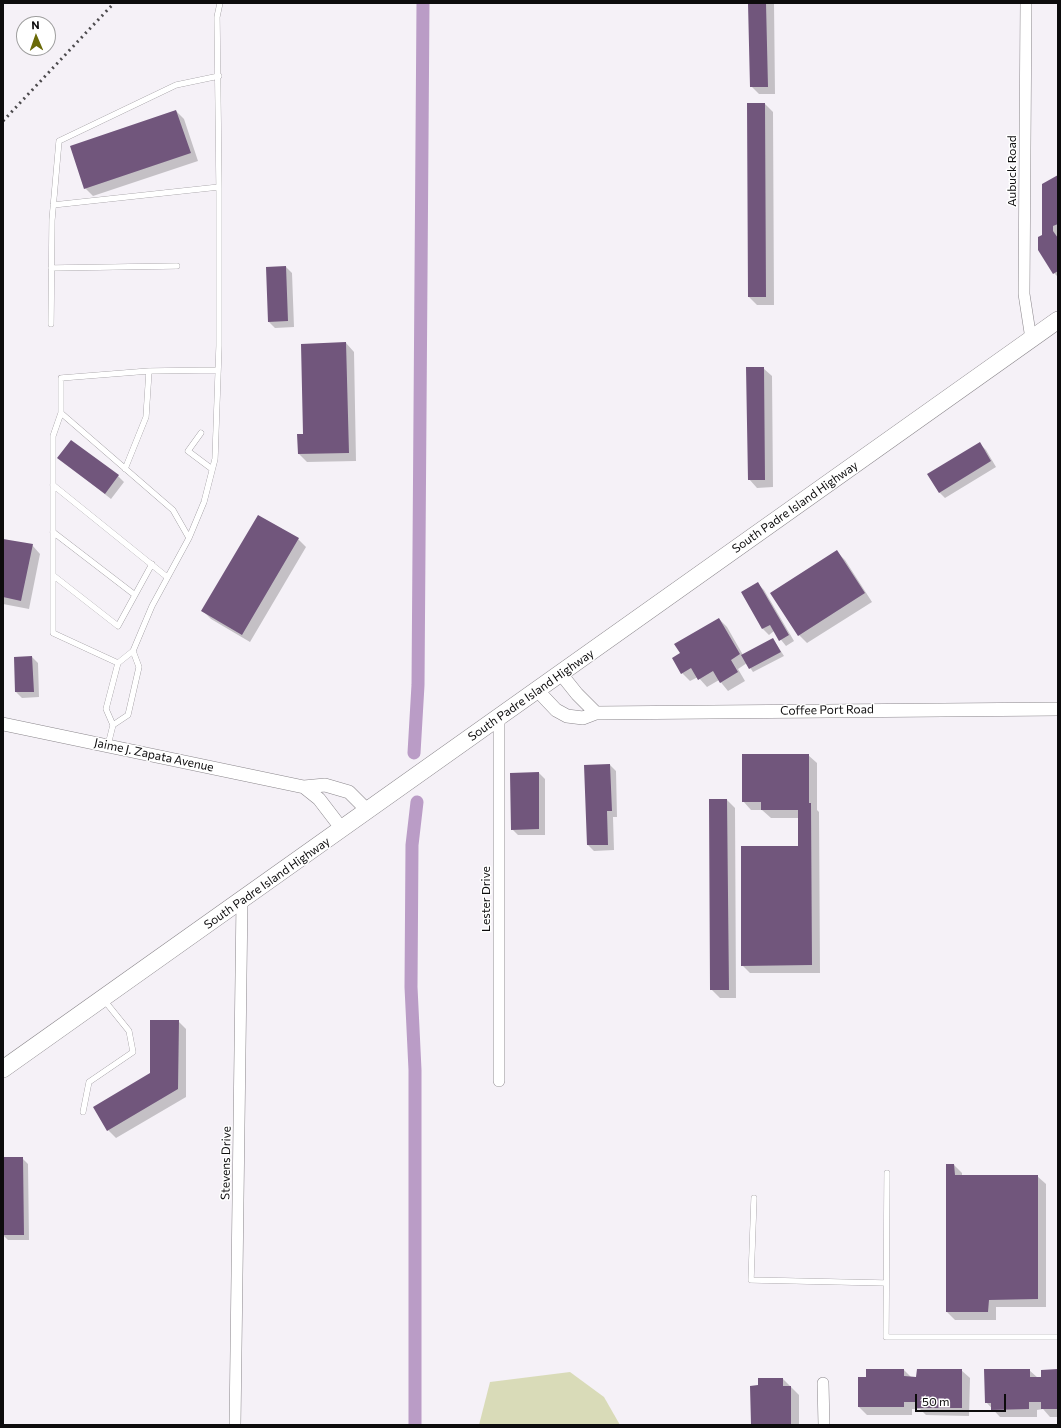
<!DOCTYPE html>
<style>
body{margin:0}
#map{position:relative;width:1061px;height:1428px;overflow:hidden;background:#f5f1f7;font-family:Commissioner,sans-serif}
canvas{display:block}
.frame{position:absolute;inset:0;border:4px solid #0d0c0d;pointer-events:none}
.north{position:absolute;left:16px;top:16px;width:40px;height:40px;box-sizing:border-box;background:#fff;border:1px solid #9e9e9e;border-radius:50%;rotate:358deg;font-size:11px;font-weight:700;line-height:16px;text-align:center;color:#0d0c0d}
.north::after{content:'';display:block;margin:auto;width:14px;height:18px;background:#6a6a08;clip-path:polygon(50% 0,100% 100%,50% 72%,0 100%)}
.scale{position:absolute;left:915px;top:1394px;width:91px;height:18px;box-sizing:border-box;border:2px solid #0d0c0d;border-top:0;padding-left:5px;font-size:12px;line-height:14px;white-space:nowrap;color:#0d0c0d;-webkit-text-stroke:3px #fff;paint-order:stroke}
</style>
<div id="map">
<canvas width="1061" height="1428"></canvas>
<div class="frame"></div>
<div class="north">N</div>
<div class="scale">50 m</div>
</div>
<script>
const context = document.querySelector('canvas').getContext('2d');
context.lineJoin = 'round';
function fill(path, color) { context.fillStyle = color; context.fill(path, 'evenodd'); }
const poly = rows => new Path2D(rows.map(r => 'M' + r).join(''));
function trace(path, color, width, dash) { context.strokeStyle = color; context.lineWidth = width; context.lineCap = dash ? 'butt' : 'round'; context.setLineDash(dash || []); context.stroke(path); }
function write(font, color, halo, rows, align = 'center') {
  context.font = font + ' Commissioner,sans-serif'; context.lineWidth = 3; context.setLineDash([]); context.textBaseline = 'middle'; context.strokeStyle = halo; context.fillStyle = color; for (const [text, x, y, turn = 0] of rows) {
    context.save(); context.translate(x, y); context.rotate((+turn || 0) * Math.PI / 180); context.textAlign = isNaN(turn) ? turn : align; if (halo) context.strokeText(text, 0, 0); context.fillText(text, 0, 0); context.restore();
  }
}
fill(poly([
 [570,1372,604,1397,620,1425,479,1425,490,1382]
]), '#d9dbb8');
fill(poly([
 [749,3,774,3,775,94,759,94,751,86],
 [765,104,773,112,774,305,757,305,749,297],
 [176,111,184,119,198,161,93,196,85,188],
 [1058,176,1058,277,1054,273,1043,236],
 [286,267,292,273,294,327,275,328,269,322,267,268],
 [346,343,354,352,356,461,307,462,299,454,304,435],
 [763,368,772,376,773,487,757,488,749,479],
 [980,444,986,450,996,467,945,498,939,492],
 [59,458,118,476,124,482,111,499],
 [298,539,306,547,250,642,211,619,203,611],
 [3,540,32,545,40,554,29,609,3,604],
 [836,551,845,560,872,602,807,643,799,635],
 [758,584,764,590,794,641,786,646,774,631,769,635,763,629,742,593],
 [719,619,727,627,743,655,773,639,784,656,753,672,747,663,738,669,745,681,728,691,719,680,707,687,698,677,690,681,682,673,681,653],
 [32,657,38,663,39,697,22,698,16,692],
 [808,755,817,763,817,810,819,812,820,973,750,973,742,965,799,847,799,818,771,818,762,810,751,810,743,801],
 [610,765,616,771,617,817,613,817,614,850,594,851,588,845,586,766],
 [539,773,545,779,545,835,518,835,512,829,511,774],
 [727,800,735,808,736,998,720,998,711,989],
 [178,1021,186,1029,186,1097,116,1138,108,1130,151,1074],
 [3,1158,22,1158,28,1164,29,1240,8,1240,3,1235],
 [947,1165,954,1165,962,1173,962,1176,1037,1176,1046,1184,1046,1307,996,1307,996,1320,955,1320,947,1312],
 [904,1370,911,1377,917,1378,961,1370,970,1378,969,1416,926,1415,920,1409,912,1409,912,1415,867,1415,859,1407],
 [1029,1370,1038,1378,1058,1370,1058,1417,1050,1417,1043,1409,1037,1410,1037,1417,1000,1417,986,1402],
 [783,1379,799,1395,799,1425,753,1425,752,1424,759,1386]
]), '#0003');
trace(poly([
 [414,753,418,685,423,3],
 [415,1425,415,1070,411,987,412,845,417,802]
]), '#ba9cc6', 13);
fill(poly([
 [748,3,766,3,768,87,750,87],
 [747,103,765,103,766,297,748,297],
 [176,110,191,153,84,189,70,146],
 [1058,175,1058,224,1053,226,1053,231,1058,238,1058,271,1053,274,1038,250,1038,237,1042,235,1042,184],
 [286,266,288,321,268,322,266,267],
 [346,342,349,453,298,454,297,434,303,434,301,344],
 [746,367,764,367,765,480,748,480],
 [71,440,119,475,105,494,57,458],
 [980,442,991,461,939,493,927,474],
 [258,515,299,538,242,635,201,611],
 [3,539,33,544,21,601,3,597],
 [837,550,865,593,798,636,770,593],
 [758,582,789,635,779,641,770,625,762,629,741,592],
 [719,618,740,654,731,660,738,672,720,683,713,671,698,680,691,668,681,674,672,658,680,653,674,644],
 [773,638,781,652,749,669,741,655],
 [32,656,34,692,15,692,14,657],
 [742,754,809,754,809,803,811,803,812,965,741,966,741,846,798,846,798,810,761,810,761,802,742,802],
 [610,764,612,811,607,811,608,845,587,845,584,765],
 [539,772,539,829,511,830,510,773],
 [709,799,727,799,729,990,710,990],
 [150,1020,179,1020,178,1089,107,1131,93,1107,150,1073],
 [3,1157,23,1157,24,1235,3,1235],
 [946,1164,954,1164,955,1175,1038,1175,1038,1299,989,1300,988,1312,946,1312],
 [866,1369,904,1369,904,1376,916,1377,917,1369,962,1369,962,1408,917,1408,917,1402,904,1402,904,1407,858,1407,858,1377,866,1377],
 [984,1369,1030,1369,1030,1377,1041,1377,1041,1370,1058,1369,1058,1409,1041,1409,1041,1402,1029,1402,1029,1409,991,1410,991,1403,985,1403],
 [758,1378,783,1378,783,1386,791,1386,791,1424,751,1424,750,1386,758,1385]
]), '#71567c');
const service = poly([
 [53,205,219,187],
 [51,268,177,266],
 [51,324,52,220,59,141,176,85,219,76],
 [61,413,53,436,53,633,118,663],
 [201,433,188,451,212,469],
 [125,469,146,417,149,371],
 [53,485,167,577],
 [53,532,135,595,118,626,54,576],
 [189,538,204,502,215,459,219,346,219,187,217,17,220,3],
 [135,595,152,564],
 [113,725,128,715,139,667,133,651],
 [108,745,113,725,106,709,118,663,133,651,152,606,189,538,173,510,61,413,61,378,149,371,218,370],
 [83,1112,89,1082,133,1052,129,1031,104,1000],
 [887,1173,886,1337,1058,1337],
 [754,1198,751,1280,886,1283]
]);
const minor = poly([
 [1026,3,1024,294,1031,339],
 [499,1081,499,717],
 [823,1383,824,1425],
 [235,1425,242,900]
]);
const tertiary = poly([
 [561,674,577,694,596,713],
 [538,691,556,710,567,716,583,718,596,713,1058,709],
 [3,724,304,787,325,785,349,792,368,811],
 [304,787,319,799,342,829]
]);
const primary = poly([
 [3,1069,1058,320]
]);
trace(service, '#8b878c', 6);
trace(minor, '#8b878c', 12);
trace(tertiary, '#8b878c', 14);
trace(primary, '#8b878c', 18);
trace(service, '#fff', 5.5);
trace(minor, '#fff', 11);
trace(tertiary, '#fff', 13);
trace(primary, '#fff', 17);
trace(poly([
 [3,121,114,3]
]), '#4c4a4d', 3, [2, 4]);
write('12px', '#0d0c0d', '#fff', [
 ["Aubuck Road",1012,171,-90],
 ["South Padre Island Highway",795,507,-35],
 ["South Padre Island Highway",531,695,-35],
 ["Coffee Port Road",827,710,-1],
 ["Jaime J. Zapata Avenue",154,755,12],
 ["South Padre Island Highway",267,883,-35],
 ["Lester Drive",486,899,-90],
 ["Stevens Drive",226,1163,-89]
]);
</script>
